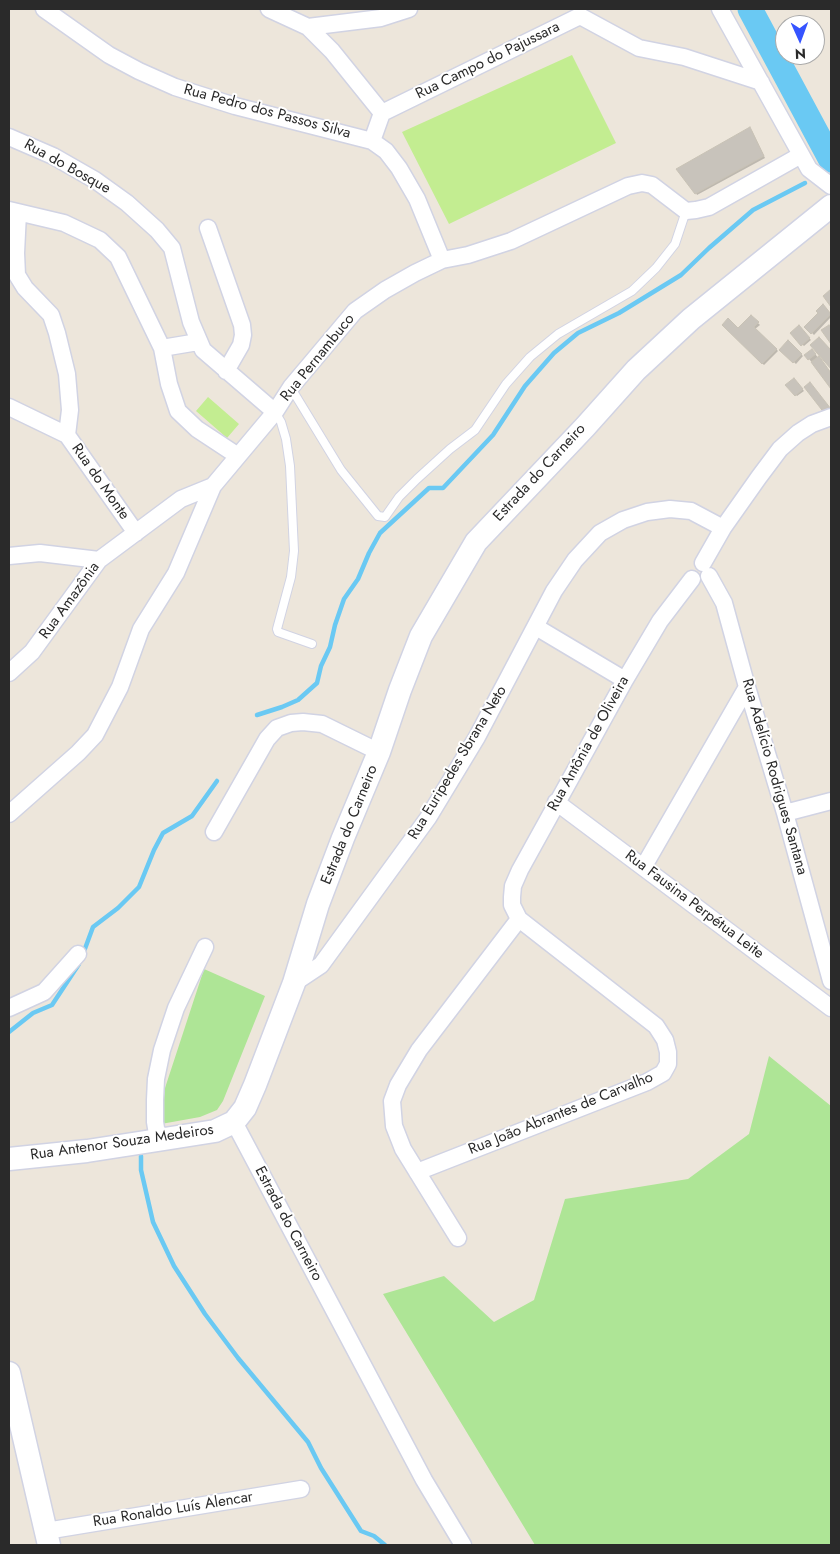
<!DOCTYPE html>
<meta charset="utf-8">
<style>
body{margin:0}
#map{position:relative;width:840px;height:1554px;overflow:hidden;background:#ede6db;font-family:Jost,sans-serif}
canvas{display:block}
.frame{position:absolute;inset:0;border:10px solid #2a2a2a;pointer-events:none}
.north{position:absolute;left:775px;top:15px;width:50px;height:50px;box-sizing:border-box;background:#fff;border:1px solid #aaa;border-radius:50%;rotate:178deg;font-size:14px;font-weight:700;line-height:20px;text-align:center;color:#2a2a2a}
.north::after{content:'';display:block;margin:auto;width:18px;height:22px;background:#3654ff;clip-path:polygon(50% 0,100% 100%,50% 72%,0 100%)}
</style>
<div id="map">
<canvas width="840" height="1554"></canvas>
<div class="frame"></div>
<div class="north">N</div>
</div>
<script>
const context = document.querySelector('canvas').getContext('2d');
context.lineJoin = 'round';
function fill(path, color) { context.fillStyle = color; context.fill(path, 'evenodd'); }
const poly = rows => new Path2D(rows.map(r => 'M' + r).join(''));
function trace(path, color, width, dash) { context.strokeStyle = color; context.lineWidth = width; context.lineCap = dash ? 'butt' : 'round'; context.setLineDash(dash || []); context.stroke(path); }
function write(font, color, halo, rows, align = 'center') {
  context.font = font + ' Jost,sans-serif'; context.lineWidth = 4; context.setLineDash([]); context.textBaseline = 'middle'; context.strokeStyle = halo; context.fillStyle = color; for (const [text, x, y, turn = 0] of rows) {
    context.save(); context.translate(x, y); context.rotate((+turn || 0) * Math.PI / 180); context.textAlign = isNaN(turn) ? turn : align; if (halo) context.strokeText(text, 0, 0); context.fillText(text, 0, 0); context.restore();
  }
}
fill(poly([
 [204,969,265,996,223,1101,217,1110,200,1117,161,1124,165,1088],
 [769,1056,831,1106,831,1545,535,1545,383,1294,444,1276,494,1322,534,1300,565,1199,688,1179,749,1134]
]), '#aee596');
fill(poly([
 [572,55,616,143,449,224,402,132],
 [208,397,239,424,227,438,196,411]
]), '#c3ed91');
fill(poly([
 [752,131,765,158,697,195,696,193],
 [823,306,831,314,831,317,814,335,806,327,820,313],
 [752,317,760,325,755,329,778,351,764,365,723,325,738,330],
 [799,327,811,340,804,346,791,333],
 [788,342,803,356,796,364,781,350],
 [812,350,831,374,831,387,806,355],
 [794,379,804,391,797,396,787,385]
]), '#0003');
trace(poly([
 [257,715,282,707,298,700,317,683,321,666,330,647,335,625,344,599,358,579,369,553,380,533,429,488,443,488,493,435,525,386,554,353,578,333,619,313,681,275,709,248,753,210,805,183],
 [83,954,93,927,118,908,139,887,154,850,163,833,192,816,217,781],
 [9,1032,33,1013,52,1005,79,964],
 [141,1156,141,1170,153,1222,174,1266,205,1314,238,1358,308,1442,321,1468,361,1531,374,1536,385,1545]
]), '#6ac9f3', 4.5);
trace(poly([
 [750,9,831,160]
]), '#6ac9f3', 25);
const building = poly([
 [750,127,764,156,695,194,676,169,750,127],
 [831,289,831,307,823,296,831,289],
 [823,304,831,314,811,334,804,327,818,313,816,311,823,304],
 [751,315,759,322,754,327,777,349,762,364,722,325,728,318,738,328,751,315],
 [799,325,810,338,801,346,790,333,799,325],
 [829,325,831,328,831,344,821,330,829,325],
 [819,337,831,350,831,369,810,345,819,337],
 [788,340,802,354,793,363,779,350,788,340],
 [812,349,816,354,808,360,804,355,812,349],
 [819,356,831,373,831,389,811,362,819,356],
 [794,378,803,389,795,396,785,385,794,378],
 [810,382,831,409,825,414,804,387,810,382]
]);
fill(building, '#c8c3bb');
trace(building, '#c8c2b5', 1);
const lane = poly([
 [291,388,341,470,378,516,385,517,399,497,417,479,450,449,475,430,506,384,530,357,558,334,632,291,656,268,675,244,686,211],
 [275,412,281,422,286,439,290,466,294,551,291,577,277,629,278,632,312,644]
]);
const street = poly([
 [44,9,109,55,139,71,175,87,235,106,372,141,386,151,399,168,417,199,442,260],
 [269,9,308,27,332,51,382,113],
 [720,9,809,169,831,186],
 [580,16,639,48,684,57,761,82],
 [308,27,381,18,409,9],
 [9,137,53,156,95,180,127,203,157,230,172,248,191,322,203,350,275,412],
 [372,141,382,113,580,16],
 [9,210,64,223,100,240,118,257,162,348,169,384,178,411,197,429,238,456],
 [18,213,16,253,17,275,25,288,51,315,57,333,67,374,70,410,67,435],
 [208,228,242,325,243,335,241,345,226,371],
 [162,348,198,342],
 [9,407,67,435,136,533],
 [9,556,40,553,99,560],
 [703,563,723,528,759,477,780,449,798,433,812,424,831,417],
 [709,576,724,603,747,687,785,813,831,981],
 [536,627,625,680],
 [9,673,32,652,99,560,181,499,213,486],
 [556,802,831,1008],
 [785,813,831,801],
 [9,814,78,753,95,735,120,687,141,629,176,573,213,486,275,412,291,387,355,311,385,290,415,273,442,260,468,255,511,241,628,186,642,183,652,185,686,211,696,210,709,207,801,155],
 [214,832,267,739,277,728,291,723,303,722,322,724,379,752],
 [644,866,747,687],
 [294,983,321,965,428,818,477,737,554,591,575,560,600,533,623,520,647,512,670,509,691,511,723,528],
 [9,1008,44,992,78,954],
 [234,1122,424,1480,463,1545],
 [158,1140,155,1122,155,1100,156,1079,162,1050,176,1008,205,947],
 [417,1172,647,1082,663,1073,668,1064,668,1052,665,1040,656,1026,519,919,512,905,512,897,513,886,520,870,625,680,660,621,692,579],
 [458,1238,403,1149,394,1126,392,1101,398,1085,419,1050,519,919],
 [46,1531,301,1489]
]);
const secondary = poly([
 [9,1159,87,1151,158,1140,215,1131,234,1122,245,1108,255,1085,294,983,318,904,343,838,379,752,400,690,421,636,476,542,585,427,636,370,691,319,831,206],
 [9,1373,49,1545]
]);
trace(lane, '#d1d3e3', 10);
trace(street, '#d1d3e3', 19);
trace(secondary, '#d1d3e3', 25);
trace(lane, '#fff', 8);
trace(street, '#fff', 16);
trace(secondary, '#fff', 22);
write('15px', '#2a2a2a', '#fff', [
 ["Rua Campo do Pajussara",488,61,-26],
 ["Rua Pedro dos Passos Silva",267,112,15],
 ["Rua do Bosque",67,167,29],
 ["Rua Pernambuco",318,358,-51],
 ["Estrada do Carneiro",540,473,-47],
 ["Rua do Monte",100,482,55],
 ["Rua Amazônia",70,601,-54],
 ["Rua Antônia de Oliveira",589,744,-61],
 ["Rua Euripedes Sbrana Neto",458,763,-59],
 ["Rua Adelício Rodrigues Santana",774,777,74],
 ["Estrada do Carneiro",350,825,-68],
 ["Rua Fausina Perpétua Leite",694,905,37],
 ["Rua João Abrantes de Carvalho",561,1114,-22],
 ["Rua Antenor Souza Medeiros",122,1143,-8],
 ["Estrada do Carneiro",288,1224,62],
 ["Rua Ronaldo Luís Alencar",173,1510,-9]
]);
</script>
